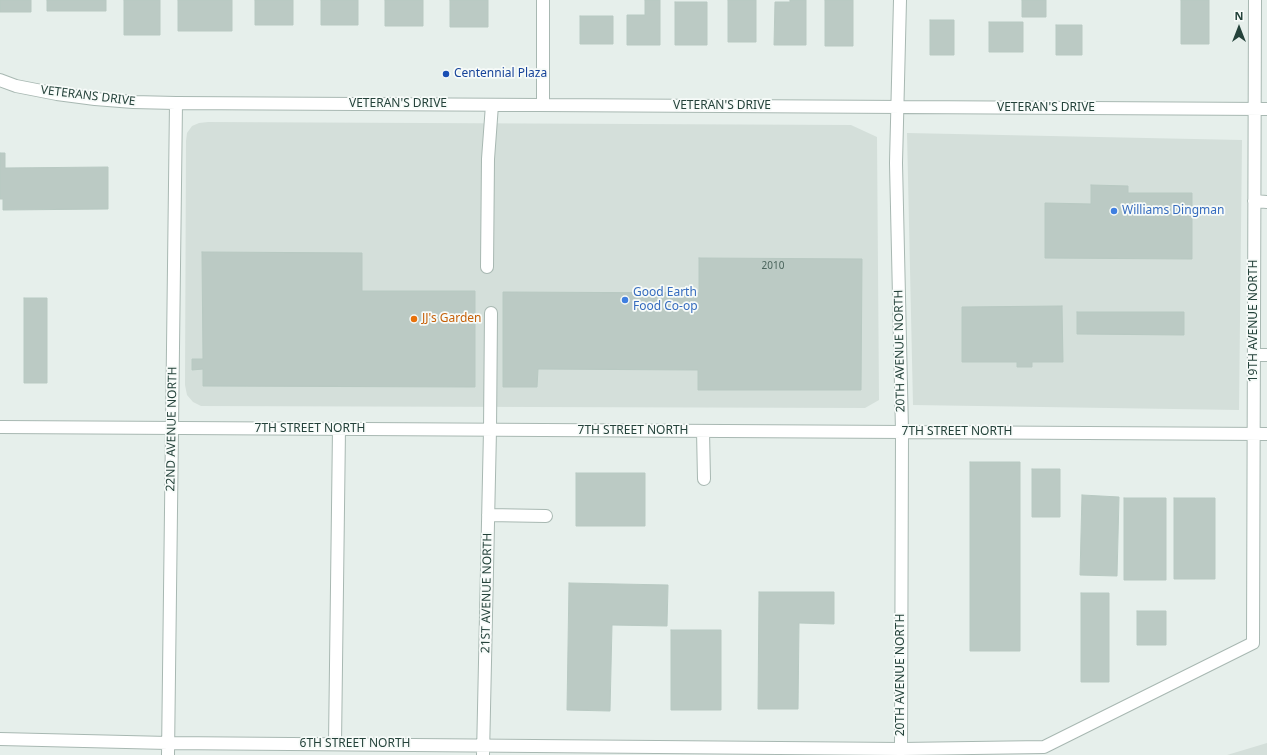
<!DOCTYPE html>
<style>
body{margin:0}
#map{position:relative;width:1267px;height:755px;overflow:hidden;background:#e6efeb;font-family:"Noto Sans",sans-serif}
canvas{display:block}
.north{position:absolute;left:1219px;top:8px;width:40px;height:40px;-webkit-text-stroke:3px #f7fbf9;paint-order:stroke;rotate:0deg;font-size:11px;font-weight:700;line-height:16px;text-align:center;color:#24423a}
.north::after{content:'';display:block;margin:auto;width:14px;height:18px;background:#24423a;clip-path:polygon(50% 0,100% 100%,50% 72%,0 100%)}
</style>
<div id="map">
<canvas width="1267" height="755"></canvas>
<div class="north">N</div>
</div>
<script>
const context = document.querySelector('canvas').getContext('2d');
context.lineJoin = 'round';
function fill(path, color) { context.fillStyle = color; context.fill(path, 'evenodd'); }
const poly = rows => new Path2D(rows.map(r => 'M' + r).join(''));
function trace(path, color, width, dash) { context.strokeStyle = color; context.lineWidth = width; context.lineCap = dash ? 'butt' : 'round'; context.setLineDash(dash || []); context.stroke(path); }
function write(font, color, halo, rows, align = 'center') {
  context.font = font + ' "Noto Sans",sans-serif'; context.lineWidth = 3.5; context.setLineDash([]); context.textBaseline = 'middle'; context.strokeStyle = halo; context.fillStyle = color; for (const [text, x, y, turn = 0] of rows) {
    context.save(); context.translate(x, y); context.rotate((+turn || 0) * Math.PI / 180); context.textAlign = isNaN(turn) ? turn : align; if (halo) context.strokeText(text, 0, 0); context.fillText(text, 0, 0); context.restore();
  }
}
fill(poly([
 [208,122,851,125,877,137,879,400,865,408,201,406,193,402,187,395,185,385,186,141,187,133,192,126,199,123],
 [907,133,1242,140,1239,410,913,405],
 [1267,743,1267,755,1227,755]
]), '#d4dfda');
const building = poly([
 [0,0,31,0,31,12,0,12,0,0],
 [47,0,106,0,106,11,47,11,47,0],
 [124,0,160,0,160,35,124,35,124,0],
 [178,0,232,0,232,31,178,31,178,0],
 [255,0,293,0,293,25,255,25,255,0],
 [321,0,358,0,358,25,321,25,321,0],
 [385,0,423,0,423,26,385,26,385,0],
 [450,0,488,0,488,27,450,27,450,0],
 [645,0,660,0,660,45,627,45,627,15,645,15,645,0],
 [728,0,756,0,756,42,728,42,728,0],
 [790,0,806,0,806,45,774,45,775,2,790,2,790,0],
 [825,0,853,0,853,46,825,46,825,0],
 [1022,0,1046,0,1046,17,1022,17,1022,0],
 [1181,0,1209,0,1209,44,1181,44,1181,0],
 [675,2,707,2,707,45,675,45,675,2],
 [580,16,613,16,613,44,580,44,580,16],
 [930,20,954,20,954,55,930,55,930,20],
 [989,22,1023,22,1023,52,989,52,989,22],
 [1056,25,1082,25,1082,55,1056,55,1056,25],
 [0,153,5,153,5,168,108,167,108,209,3,210,3,199,0,199,0,153],
 [1091,185,1128,186,1128,193,1192,193,1192,259,1045,258,1045,203,1091,204,1091,185],
 [202,252,362,253,362,291,475,291,475,387,203,386,203,369,192,370,192,359,203,359,202,252],
 [699,258,862,259,861,390,698,390,698,370,538,369,537,387,503,387,503,292,699,293,699,258],
 [24,298,47,298,47,383,24,383,24,298],
 [1062,306,1063,362,1032,362,1032,367,1017,367,1017,362,962,362,962,307,1062,306],
 [1077,312,1184,312,1184,335,1077,334,1077,312],
 [970,462,1020,462,1020,651,970,651,970,462],
 [1032,469,1060,469,1060,517,1032,517,1032,469],
 [576,473,645,473,645,526,576,526,576,473],
 [1082,495,1119,497,1117,576,1080,575,1082,495],
 [1124,498,1166,498,1166,580,1124,580,1124,498],
 [1174,498,1215,498,1215,579,1174,579,1174,498],
 [569,583,668,585,667,626,612,625,610,711,567,710,569,583],
 [759,592,834,592,834,624,799,623,798,709,758,709,759,592],
 [1081,593,1109,593,1109,682,1081,682,1081,593],
 [1137,611,1166,611,1166,645,1137,645,1137,611],
 [671,630,721,630,721,710,671,710,671,630]
]);
fill(building, '#bbcac4');
trace(building, '#b8c9c2', 1);
const minor = poly([
 [900,0,896,163,902,431,901,749],
 [0,80,16,86,57,94,95,99,133,102,176,103,1267,109],
 [543,105,543,0],
 [1254,201,1267,202],
 [487,267,488,159,492,105],
 [1254,355,1267,355],
 [0,427,1267,434],
 [703,431,704,479],
 [488,515,546,516],
 [0,739,168,743,901,749,1044,747,1253,643,1255,0],
 [335,744,339,429],
 [168,755,176,103],
 [483,755,490,430,491,313]
]);
trace(minor, '#a8b8b2', 14);
trace(minor, '#fff', 12);
for (const [x, y, r, color] of [
 [446,74,4,"#1a4fb4"],
 [1114,211,4,"#3f7fe0"],
 [625,300,4,"#3f7fe0"],
 [414,319,4,"#e8710a"]
]) { const dot = new Path2D(); dot.arc(x, y, r, 0, 2 * Math.PI); context.fillStyle = color; context.fill(dot); trace(dot, '#f7fbf9', 1.5); }
write('10px', '#4a645c', null, [
 ["2010",773,266]
]);
write('12px', '#164399', '#f7fbf9', [
 ["Centennial Plaza",454,74]
], 'left');
write('12px', '#24423a', '#f7fbf9', [
 ["VETERANS DRIVE",88,96,7],
 ["VETERAN'S DRIVE",398,104],
 ["VETERAN'S DRIVE",722,106],
 ["VETERAN'S DRIVE",1046,108],
 ["19TH AVENUE NORTH",1254,321,-90],
 ["20TH AVENUE NORTH",900,351,-91],
 ["22ND AVENUE NORTH",172,429,-89],
 ["7TH STREET NORTH",310,429],
 ["7TH STREET NORTH",633,431],
 ["7TH STREET NORTH",957,432],
 ["21ST AVENUE NORTH",487,593,-89],
 ["20TH AVENUE NORTH",901,675,-90],
 ["6TH STREET NORTH",355,744]
]);
write('12px', '#366cbe', '#f7fbf9', [
 ["Williams Dingman",1122,211],
 ["Good Earth",633,293],
 ["Food Co-op",633,307]
], 'left');
write('12px', '#c56008', '#f7fbf9', [
 ["JJ's Garden",422,319]
], 'left');
</script>
